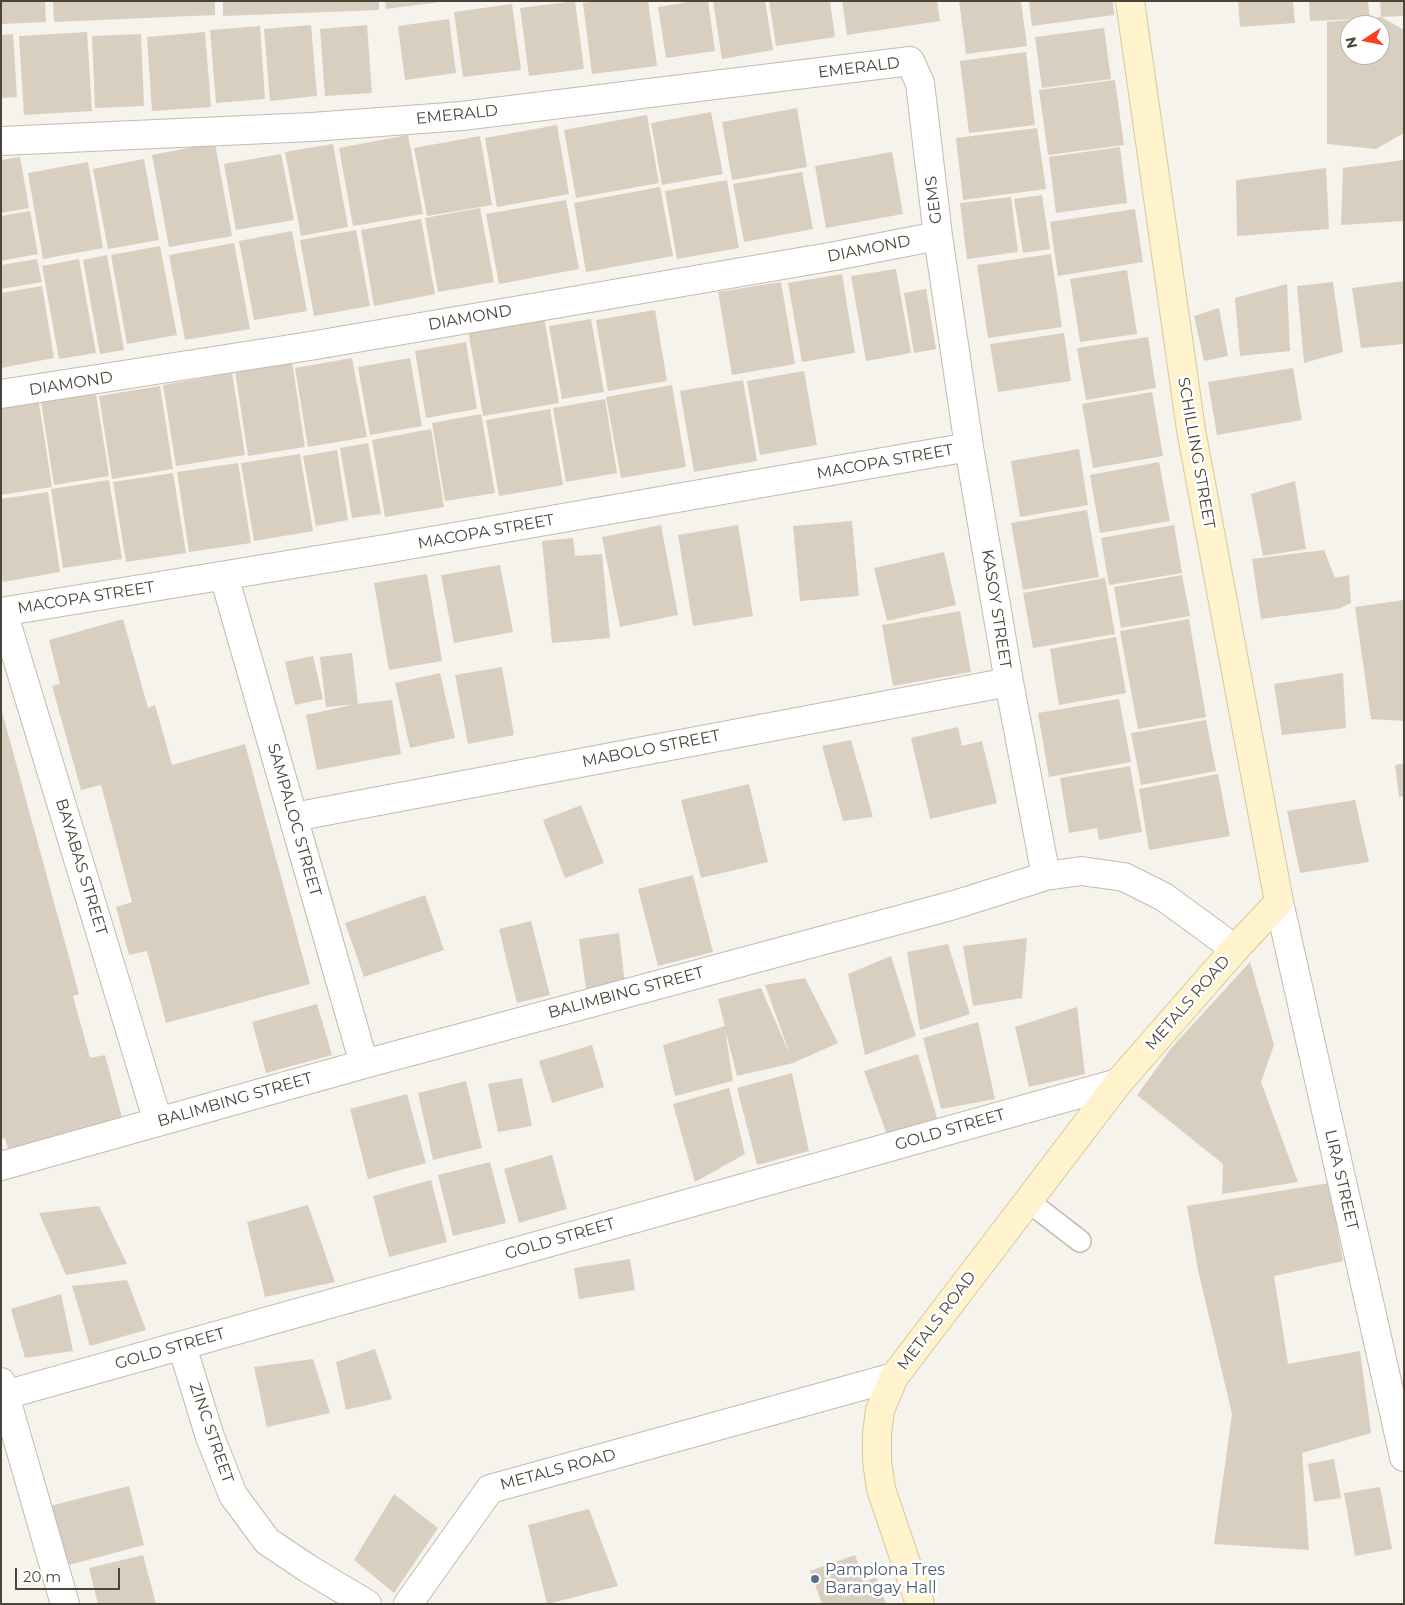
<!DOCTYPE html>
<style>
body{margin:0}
#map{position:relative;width:1405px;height:1605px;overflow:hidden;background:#f6f3ec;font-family:Montserrat,sans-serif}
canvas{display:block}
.frame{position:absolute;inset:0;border:2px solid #4b4439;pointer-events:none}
.north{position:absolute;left:1340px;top:15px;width:50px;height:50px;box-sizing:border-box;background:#fff;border:1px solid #b7b4b0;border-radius:50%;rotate:259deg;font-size:14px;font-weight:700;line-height:20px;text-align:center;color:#4b4439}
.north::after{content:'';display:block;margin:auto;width:18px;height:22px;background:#fc3f1d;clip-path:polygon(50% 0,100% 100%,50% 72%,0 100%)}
.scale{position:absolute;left:15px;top:1568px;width:105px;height:22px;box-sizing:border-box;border:2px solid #4b4439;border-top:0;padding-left:6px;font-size:15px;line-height:18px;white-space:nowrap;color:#4b4439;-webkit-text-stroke:4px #fff;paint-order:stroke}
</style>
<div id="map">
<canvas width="1405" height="1605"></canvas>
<div class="frame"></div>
<div class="north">N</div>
<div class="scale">20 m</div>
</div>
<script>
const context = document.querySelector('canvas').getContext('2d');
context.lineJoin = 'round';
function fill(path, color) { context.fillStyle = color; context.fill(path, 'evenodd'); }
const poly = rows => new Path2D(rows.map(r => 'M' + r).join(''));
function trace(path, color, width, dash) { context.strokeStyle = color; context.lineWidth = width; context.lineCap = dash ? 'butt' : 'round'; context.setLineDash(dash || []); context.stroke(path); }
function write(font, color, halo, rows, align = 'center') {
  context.font = font + ' Montserrat,sans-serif'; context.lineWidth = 5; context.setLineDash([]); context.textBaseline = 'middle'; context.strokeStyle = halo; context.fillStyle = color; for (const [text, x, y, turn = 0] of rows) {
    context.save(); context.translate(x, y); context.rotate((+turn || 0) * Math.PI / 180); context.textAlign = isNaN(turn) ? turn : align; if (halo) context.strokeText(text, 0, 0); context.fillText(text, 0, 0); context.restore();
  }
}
fill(poly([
 [1,1,45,1,46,22,1,24],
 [53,1,215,1,215,15,54,22],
 [223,1,379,1,379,10,223,16],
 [385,1,440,1,440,2,386,9],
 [575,1,584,69,529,76,520,8],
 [594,1,648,1,657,66,592,74,583,3],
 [694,1,708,1,715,51,666,58,658,7],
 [713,1,765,1,773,50,722,59],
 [769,1,830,1,835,37,776,46],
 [842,1,937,1,940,21,847,35],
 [959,1,1021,1,1027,46,966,54],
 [1029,1,1113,1,1114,15,1032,26],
 [1238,1,1293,1,1295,23,1240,27],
 [1309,1,1368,1,1370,18,1381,17,1404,30,1404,133,1376,149,1327,144,1327,22,1360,19,1310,21],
 [1350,25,1380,25,1380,55,1350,55],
 [1380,1,1404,1,1404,16,1381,17],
 [512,4,521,70,463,77,454,12],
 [449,19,456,73,405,80,398,26],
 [311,25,317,96,270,101,264,29],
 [367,25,372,93,325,96,320,29],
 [260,26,265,99,216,103,210,30],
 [1104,28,1111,79,1042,88,1035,37],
 [87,32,92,111,24,115,19,36],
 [205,32,211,107,152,111,147,37],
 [13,34,17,97,1,98,1,35],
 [141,34,144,106,95,108,92,36],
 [1026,52,1035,125,969,133,960,61],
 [1115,80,1124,145,1048,155,1039,90],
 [797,108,807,167,732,180,722,122],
 [711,112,723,174,662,185,651,123],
 [647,115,659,183,576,198,564,130],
 [557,125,569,194,497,207,485,138],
 [1037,128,1046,189,963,200,956,138],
 [408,135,423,214,353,226,339,148],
 [480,136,492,205,427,216,414,148],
 [215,143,232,236,169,247,152,155],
 [333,144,348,227,301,236,285,152],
 [1120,147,1127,203,1056,213,1049,157],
 [892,152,903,214,826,228,815,166],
 [281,154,294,220,236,230,224,164],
 [20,157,29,208,1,213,1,160],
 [144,159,159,240,108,249,93,169],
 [1404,160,1404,221,1341,225,1343,168],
 [88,162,103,248,43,259,28,173],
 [1326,168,1329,229,1237,236,1236,180],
 [802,172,813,229,744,242,733,184],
 [727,180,739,248,677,259,665,191],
 [660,187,673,256,586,272,574,203],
 [1042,195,1050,249,1023,253,1014,199],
 [1011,197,1018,252,967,259,960,203],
 [566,200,579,269,499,284,486,214],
 [480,208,494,282,438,292,425,218],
 [1135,209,1143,262,1058,276,1050,222],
 [30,211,38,254,1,261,1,216],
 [421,219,435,294,374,306,361,230],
 [356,230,370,306,314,316,300,240],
 [292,231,307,311,254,320,239,241],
 [234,243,250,329,185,340,169,255],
 [160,246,177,335,127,344,111,255],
 [1051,254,1062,327,988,338,977,265],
 [107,255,124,350,100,354,83,260],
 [37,259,42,282,1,289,1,265],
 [79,259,96,353,59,359,42,266],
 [896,269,911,353,866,361,851,276],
 [1127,270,1137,334,1080,342,1070,279],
 [842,274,855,353,802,362,788,283],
 [1404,281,1404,344,1361,348,1352,288],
 [781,282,795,364,732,375,718,292],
 [1333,282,1343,352,1304,363,1297,286],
 [1287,284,1290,351,1240,356,1235,298],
 [42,286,54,358,1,368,1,293],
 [926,289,936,349,914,353,904,293],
 [1219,308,1228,356,1204,361,1194,316],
 [655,310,667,381,608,391,596,320],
 [544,317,559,403,483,416,468,330],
 [591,319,604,392,562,399,549,326],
 [1064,333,1071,381,998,392,990,344],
 [1148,337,1156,388,1086,400,1077,348],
 [466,342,477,409,426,418,415,351],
 [352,358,367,437,308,447,295,368],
 [410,358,422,426,370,435,358,367],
 [292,362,305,447,248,456,235,371],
 [1293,368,1302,420,1217,435,1208,382],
 [804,371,817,445,760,455,747,381],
 [232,373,245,455,176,466,163,385],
 [743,380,757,461,694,472,680,391],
 [672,385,686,467,621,478,606,397],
 [160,386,173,469,112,479,99,396],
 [1152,392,1163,456,1093,468,1082,404],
 [96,394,109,476,54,485,41,402],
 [38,397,52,487,1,495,1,403],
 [605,399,617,473,566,482,553,408],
 [550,409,563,485,499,496,486,420],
 [481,414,495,493,445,501,432,423],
 [431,429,444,507,385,517,372,440],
 [368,443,381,514,352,518,340,448],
 [1079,449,1088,505,1020,517,1011,461],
 [337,450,348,520,316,526,303,456],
 [300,454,313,531,254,541,241,463],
 [1159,462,1170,521,1100,533,1090,475],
 [238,463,251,543,189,552,177,472],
 [173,473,186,553,126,562,113,482],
 [109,480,122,559,63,568,51,489],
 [1295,481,1306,549,1263,556,1251,494],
 [48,492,60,572,3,582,1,570,1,499],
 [1087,510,1099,577,1023,590,1011,523],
 [852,521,859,596,800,601,793,526],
 [661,525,678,615,620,627,602,537],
 [738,525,753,616,693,626,678,535],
 [1174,525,1182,573,1109,585,1101,538],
 [573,538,575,556,602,554,610,638,552,643,542,541],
 [1324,550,1335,578,1349,575,1351,603,1338,609,1261,619,1252,559],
 [944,552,956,605,887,621,874,568],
 [500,565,513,632,454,643,441,575],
 [427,574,442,661,389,670,374,583],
 [1182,575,1190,616,1121,628,1114,587],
 [1105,578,1115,634,1033,648,1023,593],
 [1404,600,1404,721,1371,719,1355,607],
 [960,611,971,672,893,686,882,625],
 [123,619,148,708,155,705,172,765,245,744,310,984,166,1023,147,951,129,955,116,907,132,902,101,785,81,790,52,686,60,684,49,640],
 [1189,619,1206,717,1138,729,1120,631],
 [1116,637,1126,693,1059,705,1050,649],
 [352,653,358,704,326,707,320,657],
 [313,656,323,699,295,705,285,662],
 [502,667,514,735,468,744,455,675],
 [440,673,455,738,410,748,395,683],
 [1343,673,1346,728,1282,735,1274,684],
 [1119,699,1131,762,1049,777,1038,713],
 [392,700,401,754,317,770,306,715,356,704],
 [1,708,79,994,73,996,90,1058,105,1055,123,1121,9,1152,5,1138,1,1139],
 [1206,720,1216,771,1141,785,1131,733],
 [958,727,962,746,982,741,997,803,930,819,911,738],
 [851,740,873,817,843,821,822,746],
 [1404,763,1404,796,1399,797,1395,765],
 [1130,766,1142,832,1099,840,1097,828,1069,833,1060,778],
 [1218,774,1230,836,1149,850,1139,789],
 [749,784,768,862,701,878,681,800],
 [1355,800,1369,862,1300,873,1287,811],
 [581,805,604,863,565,878,543,820],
 [693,875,713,952,658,966,638,889],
 [425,895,444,950,364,977,345,923],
 [531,921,550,995,517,1003,499,929],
 [619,933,625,984,586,989,579,939],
 [1027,938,1022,998,973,1006,963,946],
 [948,944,970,1014,920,1030,907,952],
 [891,956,916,1036,865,1055,848,974],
 [1250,962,1274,1045,1261,1082,1298,1182,1222,1194,1223,1164,1137,1095,1172,1047],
 [805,978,838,1043,793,1063,737,1076,725,1029,733,1081,675,1096,663,1045,725,1026,718,999,761,988,791,1057,765,985],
 [317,1004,332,1055,266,1073,252,1022],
 [1077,1007,1085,1074,1029,1087,1015,1027],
 [978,1022,995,1099,941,1109,923,1038],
 [592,1045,604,1087,552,1103,539,1061],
 [918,1054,937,1118,887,1135,864,1071],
 [792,1073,809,1151,757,1165,737,1088],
 [522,1078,532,1126,498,1132,488,1084],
 [466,1081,482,1148,433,1160,418,1093],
 [729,1088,745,1154,695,1182,673,1104],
 [407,1094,426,1163,368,1179,350,1109],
 [552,1155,567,1209,519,1223,504,1169],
 [490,1162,506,1223,453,1236,438,1175],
 [431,1180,447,1242,389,1257,373,1196],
 [1329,1183,1343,1261,1274,1276,1288,1364,1360,1351,1371,1433,1302,1453,1309,1550,1214,1544,1232,1414,1198,1270,1187,1206],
 [308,1205,335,1282,265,1297,247,1222],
 [99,1206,127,1264,66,1275,39,1213],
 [630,1259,635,1290,579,1299,574,1268],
 [127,1280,146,1330,90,1346,72,1286],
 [61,1294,73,1351,25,1358,11,1309],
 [375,1349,392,1399,346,1410,336,1362],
 [313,1359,330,1413,267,1427,254,1367],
 [1334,1459,1341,1498,1314,1502,1308,1464],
 [129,1486,144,1545,65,1566,50,1506],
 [1380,1487,1392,1549,1355,1556,1344,1493],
 [394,1494,438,1528,394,1593,354,1560],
 [589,1509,618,1586,547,1604,528,1525],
 [143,1555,156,1604,98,1604,89,1568],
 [855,1555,865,1581,876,1577,886,1604,822,1604,810,1571]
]), '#d8cfc1');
const lane = poly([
 [1028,1201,1080,1241]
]);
const street = poly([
 [1,141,312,127,462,116,910,61,920,83,938,236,969,447,1009,682,1046,876],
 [1,394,310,346,835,256,938,236],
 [224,576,364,1064],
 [1,612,391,548,969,447],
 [3,612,158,1122],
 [294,817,1009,682],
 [1279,902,1404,1457],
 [1,1166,364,1064,954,905,1046,876,1081,871,1124,877,1164,897,1235,949],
 [182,1346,210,1437,233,1495,267,1541,307,1568,367,1604],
 [1,1382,65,1604],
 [1,1396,1118,1083],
 [408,1604,490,1489,894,1377]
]);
const secondary = poly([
 [920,1604,881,1489,877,1461,877,1434,880,1410,894,1377,1118,1083,1235,949,1279,902,1191,430,1130,1]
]);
trace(lane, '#c2bbae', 24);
trace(street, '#c2bbae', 30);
trace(secondary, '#d6c79b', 30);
trace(lane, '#fff', 21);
trace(street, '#fff', 28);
trace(secondary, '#fff3cd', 28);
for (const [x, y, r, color] of [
 [815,1579,5,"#5c6f8a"]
]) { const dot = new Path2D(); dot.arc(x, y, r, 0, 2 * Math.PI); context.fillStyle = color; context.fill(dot); trace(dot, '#fff', 2); }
write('16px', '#4b4439', '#fff', [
 ["EMERALD",859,68,-7],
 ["EMERALD",457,115,-6],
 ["GEMS",934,200,-97],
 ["DIAMOND",869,249,-11],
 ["DIAMOND",470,318,-10],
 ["DIAMOND",71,384,-9],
 ["SCHILLING STREET",1196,453,80],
 ["MACOPA STREET",885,462,-10],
 ["MACOPA STREET",486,532,-10],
 ["MACOPA STREET",86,598,-9],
 ["KASOY STREET",996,609,81],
 ["MABOLO STREET",651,749,-11],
 ["SAMPALOC STREET",294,820,74],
 ["BAYABAS STREET",81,867,73],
 ["BALIMBING STREET",626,993,-15],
 ["METALS ROAD",1188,1003,-49],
 ["BALIMBING STREET",235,1100,-16],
 ["GOLD STREET",950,1130,-16],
 ["LIRA STREET",1341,1180,77],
 ["GOLD STREET",560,1239,-16],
 ["METALS ROAD",937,1321,-53],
 ["GOLD STREET",170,1349,-16],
 ["ZINC STREET",211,1433,71],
 ["METALS ROAD",558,1470,-15]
]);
write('16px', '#4e5e75', '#fff', [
 ["Pamplona Tres",825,1570],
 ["Barangay Hall",825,1588]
], 'left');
</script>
